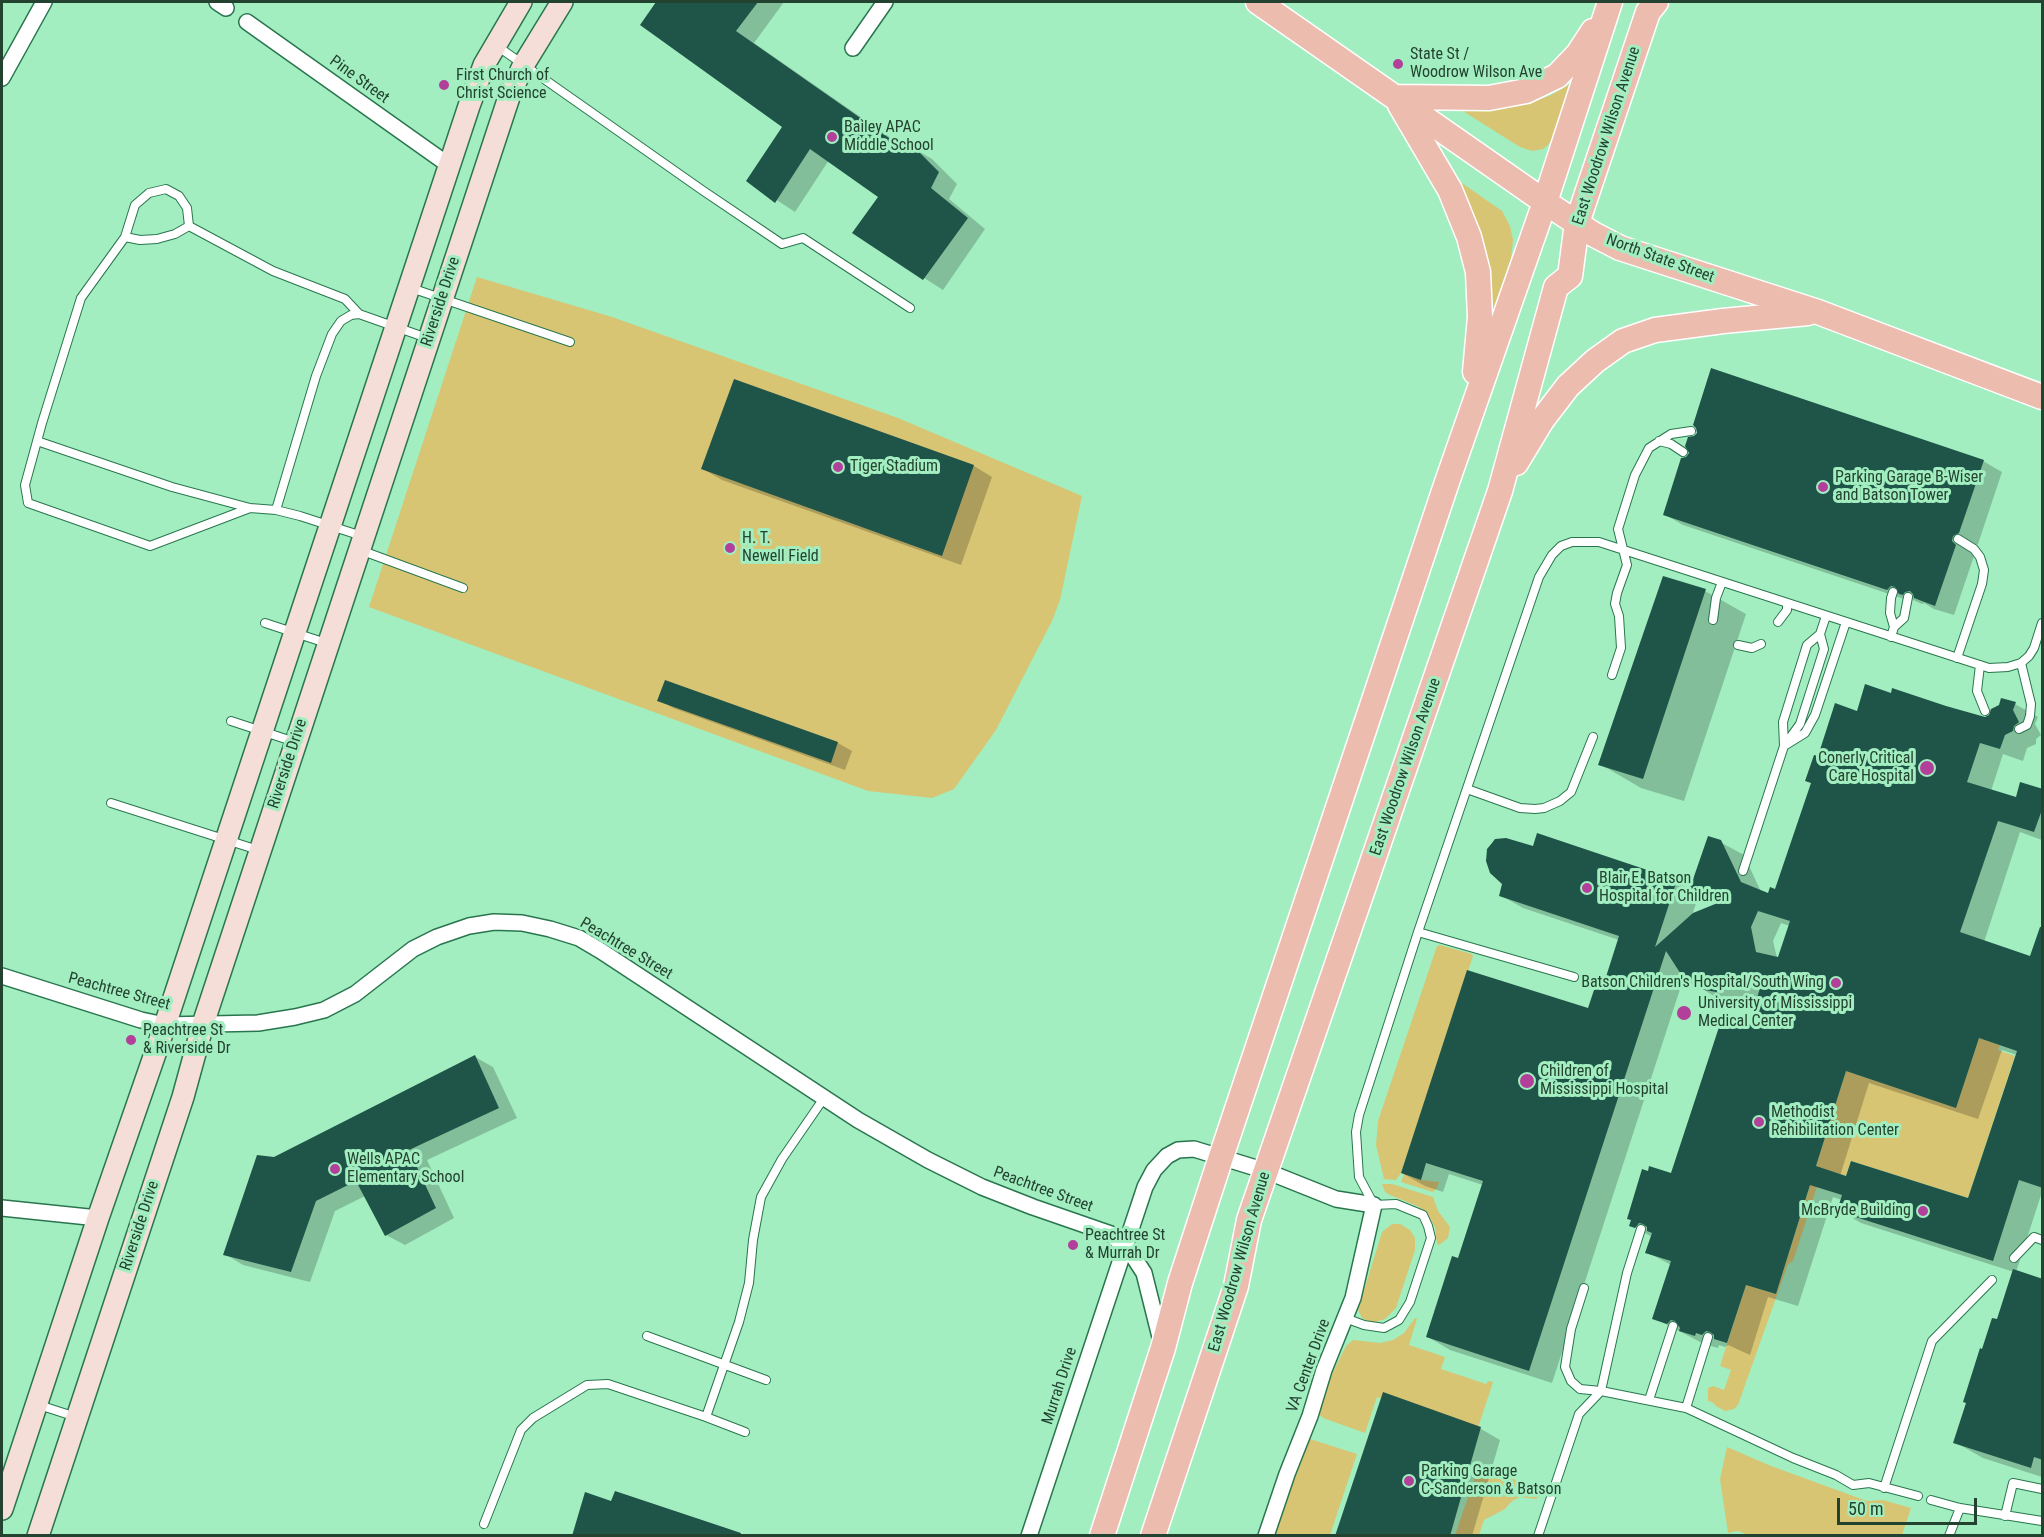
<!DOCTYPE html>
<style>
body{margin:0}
#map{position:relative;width:2044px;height:1537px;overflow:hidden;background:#a2eec0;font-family:"Roboto Condensed",sans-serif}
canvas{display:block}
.frame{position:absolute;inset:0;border:3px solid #234230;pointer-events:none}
.scale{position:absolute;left:1837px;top:1498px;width:140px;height:27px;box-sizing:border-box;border:3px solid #234230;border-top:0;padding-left:8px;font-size:18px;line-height:21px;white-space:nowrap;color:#234230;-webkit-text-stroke:4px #a2eec0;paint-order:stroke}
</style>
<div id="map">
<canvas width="2044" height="1537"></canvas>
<div class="frame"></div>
<div class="scale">50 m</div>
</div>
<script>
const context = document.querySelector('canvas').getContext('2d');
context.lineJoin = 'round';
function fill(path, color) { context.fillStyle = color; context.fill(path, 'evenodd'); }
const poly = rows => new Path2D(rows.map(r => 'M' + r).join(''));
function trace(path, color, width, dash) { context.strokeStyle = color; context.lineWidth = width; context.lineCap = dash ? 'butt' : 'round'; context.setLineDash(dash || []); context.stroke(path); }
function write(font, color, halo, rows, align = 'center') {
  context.font = font + ' "Roboto Condensed",sans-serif'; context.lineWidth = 6; context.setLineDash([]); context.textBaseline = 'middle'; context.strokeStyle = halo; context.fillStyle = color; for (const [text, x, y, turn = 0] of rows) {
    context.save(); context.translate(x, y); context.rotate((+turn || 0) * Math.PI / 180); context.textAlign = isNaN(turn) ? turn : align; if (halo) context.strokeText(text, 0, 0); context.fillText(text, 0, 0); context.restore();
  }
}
fill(poly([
 [1574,82,1555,135,1548,145,1543,149,1532,151,1520,147,1458,108,1488,109,1520,105,1549,96],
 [1459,181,1502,211,1510,226,1513,240,1511,259,1489,326,1474,220],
 [477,277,612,317,898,418,1082,496,1060,600,1052,621,996,730,954,789,932,798,868,791,369,607],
 [1440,945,1472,954,1473,956,1401,1173,1396,1180,1384,1179,1376,1145,1378,1121,1437,946],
 [1979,1038,2000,1045,1998,1050,2015,1056,1968,1198,1851,1161,1846,1176,1839,1174,1833,1192,1817,1187,1793,1261,1788,1264,1738,1405,1734,1409,1725,1411,1716,1406,1712,1402,1708,1401,1708,1388,1713,1386,1724,1390,1731,1370,1720,1366,1746,1285,1776,1294,1846,1071,1955,1107],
 [1404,1174,1421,1180,1439,1182,1437,1188,1433,1192,1401,1182],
 [1382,1184,1392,1184,1433,1197,1438,1211,1450,1227,1448,1238,1439,1245,1437,1244,1435,1227,1425,1211,1417,1206,1390,1195,1385,1192],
 [1392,1224,1400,1224,1410,1230,1415,1238,1415,1250,1396,1308,1385,1319,1372,1323,1362,1318,1358,1310,1382,1232],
 [1415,1318,1417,1319,1409,1345,1445,1357,1441,1369,1486,1384,1488,1381,1493,1382,1477,1431,1377,1397,1365,1433,1323,1418,1318,1413,1317,1404,1346,1346,1353,1340,1380,1343,1393,1340,1404,1333],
 [1310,1439,1357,1454,1330,1535,1272,1536,1307,1441],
 [1727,1447,1771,1466,1867,1501,1883,1500,1911,1508,1902,1535,1751,1536,1738,1531,1728,1533,1720,1479],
 [1478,1468,1529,1484,1528,1490,1541,1495,1536,1499,1520,1497,1512,1501,1505,1509,1484,1520,1479,1535,1455,1535]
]), '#d7c573');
fill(poly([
 [658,2,784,2,754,43,911,152,913,148,932,159,957,184,949,199,985,229,943,290,854,233,880,197,829,160,795,212,748,181,784,127,642,25],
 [735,381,974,466,992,477,961,565,722,480,703,469],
 [1983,461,2002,472,1978,544,1971,547,1971,553,1974,556,1954,615,1934,609,1924,603,1922,604,1909,598,1907,600,1683,525,1664,514],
 [1705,591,1746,614,1684,801,1641,788,1600,764],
 [666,681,838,743,852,751,845,770,673,708,659,700],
 [2015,704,2038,717,2035,724,2041,735,2036,739,2036,744,2027,748,2023,761,2003,754,1991,791,2016,799,2042,791,2042,840,2020,832,1984,942,2031,958,2042,924,2042,1192,2016,1272,2042,1280,2042,1477,1983,1458,1955,1442,1983,1351,1998,1321,2014,1272,1861,1223,1839,1210,1842,1200,1833,1197,1798,1306,1768,1297,1750,1355,1728,1345,1725,1347,1719,1345,1718,1348,1704,1344,1654,1318,1671,1265,1647,1252,1652,1237,1631,1225,1672,1175,1733,1030,1750,1026,1759,998,1739,1004,1723,1002,1684,977,1552,1383,1450,1350,1428,1337,1459,1260,1483,1185,1449,1174,1443,1192,1425,1186,1402,1173,1589,1010,1606,982,1619,940,1523,908,1500,895,1534,848,1676,881,1691,890,1709,838,1720,842,1744,855,1761,892,1769,895,1776,891,1812,783,1819,758,1858,713,1985,719],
 [1700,892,1715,900,1722,903,1692,915],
 [1781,923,1790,926,1778,962,1773,941],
 [2002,1050,2017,1055,1969,1200,1840,1176,1869,1083,1978,1119],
 [475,1057,493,1067,517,1118,427,1160,454,1218,405,1245,386,1235,365,1196,335,1211,310,1282,243,1265,225,1254,274,1159],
 [1384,1394,1481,1429,1500,1440,1472,1536,1336,1536]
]), '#0003');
fill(poly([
 [656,2,758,2,736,31,909,152,913,146,939,172,931,188,968,218,923,280,852,233,878,197,810,149,775,203,746,181,782,127,640,25],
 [1711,368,1984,460,1959,533,1953,536,1952,541,1956,545,1935,606,1914,598,1913,594,1910,591,1905,592,1903,595,1899,594,1895,587,1891,586,1887,590,1663,515,1681,458,1686,457,1689,453,1685,446,1688,437,1694,436,1697,433,1696,428,1693,425],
 [734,379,974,465,942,556,701,469],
 [1663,576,1706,589,1643,779,1598,765],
 [665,680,838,742,831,763,657,701],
 [1865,684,1891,693,1892,688,1946,706,1985,717,1989,715,1991,709,1999,705,2001,698,2016,702,2013,710,2019,722,2014,726,2013,731,2005,735,2000,749,1980,743,1967,782,2016,797,2020,782,2043,789,2043,807,2034,832,1998,821,1960,932,2030,956,2040,927,2043,927,2043,1188,2019,1180,1993,1261,1837,1211,1842,1195,1810,1185,1776,1294,1746,1285,1727,1343,1714,1339,1714,1335,1710,1332,1706,1331,1702,1335,1696,1333,1695,1336,1679,1331,1680,1328,1675,1321,1671,1320,1667,1324,1652,1319,1671,1261,1645,1253,1652,1233,1647,1231,1647,1227,1643,1224,1639,1223,1635,1228,1629,1226,1631,1220,1627,1219,1642,1169,1648,1171,1649,1166,1671,1173,1720,1024,1732,1028,1734,1020,1749,1025,1763,978,1716,992,1699,989,1684,979,1666,951,1529,1371,1426,1337,1452,1256,1458,1258,1483,1181,1426,1163,1421,1180,1401,1173,1467,970,1588,1008,1598,978,1605,980,1619,936,1499,896,1502,884,1490,873,1486,861,1487,849,1492,843,1495,839,1506,838,1533,846,1537,833,1677,880,1655,947,1693,913,1725,900,1690,888,1708,836,1721,840,1741,882,1768,893,1770,887,1775,889,1811,783,1805,781,1814,755,1818,756,1835,703,1857,711],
 [1758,911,1790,921,1778,957,1756,952,1751,927],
 [1979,1038,2017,1051,1968,1198,1851,1161,1846,1176,1816,1166,1846,1071,1956,1108],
 [475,1055,499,1108,409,1150,436,1208,385,1236,356,1181,316,1201,291,1272,223,1255,257,1155,274,1157],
 [2013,1269,2043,1279,2043,1460,2034,1457,2031,1468,1953,1443,1966,1403,1963,1402,1980,1348,1982,1349,1992,1318,1997,1319],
 [1383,1392,1481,1427,1450,1536,1335,1536],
 [615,1491,741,1533,740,1536,572,1536,585,1492,611,1501]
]), '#1f5449');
const lane = poly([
 [497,46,702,190,782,244,803,238,910,308],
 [125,237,140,240,157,239,175,234,189,226],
 [411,288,570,342],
 [37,441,172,487,250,508,276,510,300,516,362,536],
 [1659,441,1671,444,1683,452],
 [250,508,150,546,28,503,25,485,42,423,81,298,125,237,135,205,149,193,166,189,179,196,187,208,189,226,273,271,345,299,359,314],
 [276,510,316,376,332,334,341,321,351,315,359,314,427,338],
 [360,550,463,588],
 [1893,592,1891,598,1890,613,1894,627],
 [1826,616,1820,634,1807,645,1783,722,1784,746,1805,733,1815,715,1846,622],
 [1713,620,1716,598,1722,582],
 [1778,622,1787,610,1787,603],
 [265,623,326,643],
 [1891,637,1894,627,1904,618,1908,597],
 [1738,645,1752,648,1761,644],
 [1957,658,1982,584,1984,570,1980,557,1974,549,1958,539],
 [1980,665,1977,691,1985,711],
 [1612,675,1621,648,1619,616,1615,604,1617,593,1627,565,1618,529,1635,475,1649,448,1671,434,1691,431],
 [231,721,295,742],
 [2019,729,2027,725,2030,716,2031,704,2021,663],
 [1467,789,1520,808,1535,809,1544,808,1560,801,1571,792,1593,737],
 [111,803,258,850],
 [1743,871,1784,746,1800,724,1824,649,1820,634],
 [1418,932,1574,977],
 [1641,1229,1627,1273,1601,1391,1686,1408,1793,1458,1836,1475,1853,1485,1869,1483,1918,1496],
 [2014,1258,2034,1237,2042,1240],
 [1584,1288,1571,1329,1565,1367,1571,1381,1580,1389,1601,1391],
 [1345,1318,1364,1325,1384,1328,1399,1320,1410,1302,1431,1238,1428,1226,1423,1215,1396,1204,1374,1205,1359,1177,1356,1132,1359,1115,1418,932,1539,577,1552,555,1561,546,1572,542,1599,542,1989,668,2008,667,2021,663,2029,656,2034,648,2042,623],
 [647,1336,766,1380],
 [1649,1400,1673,1326],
 [39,1405,76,1417],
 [1686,1408,1708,1337],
 [706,1417,745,1432],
 [1884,1488,1932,1341,1992,1280],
 [1931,1500,1960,1508,2042,1521],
 [2005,1516,2013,1483,2042,1489],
 [484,1524,521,1430,533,1418,587,1385,608,1384,706,1417,739,1322,749,1283,753,1240,761,1197,782,1159,824,1098],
 [1538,1536,1579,1414,1601,1391],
 [1949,1536,1960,1508]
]);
const street = poly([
 [217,2,226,8],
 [247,22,450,166],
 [853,48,885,2],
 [2,78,44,2],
 [2,976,141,1020,165,1025,258,1023,295,1017,324,1010,355,994,413,949,437,937,469,926,494,922,522,923,550,929,579,938,601,951,858,1120,928,1160,982,1187,1033,1207,1111,1234,1133,1256,1144,1273,1162,1345],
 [2,1208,98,1218],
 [1029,1536,1145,1187,1154,1170,1167,1156,1178,1150,1194,1149,1266,1171,1336,1199,1374,1205,1353,1298,1324,1370,1310,1416,1287,1474,1266,1536]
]);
const secondary = poly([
 [2,1509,98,1218,165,1025,469,106,484,65,521,2],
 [38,1536,183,1097,203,1024,510,94,524,64,562,2]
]);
const primary = poly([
 [1258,2,1545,202,1593,234,1620,248,1818,312,2042,397],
 [1396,97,1489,98,1526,91,1557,76,1578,54,1593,31],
 [1400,105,1450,190,1469,237,1478,272,1480,317,1475,372],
 [1516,463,1542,420,1568,386,1595,361,1623,341,1655,330,1723,321,1808,313],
 [1102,1536,1163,1348,1180,1283,1221,1157,1447,482,1545,202,1610,2],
 [1153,1536,1236,1286,1249,1220,1500,491,1556,287,1570,276,1577,223,1648,12,1656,2]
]);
trace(lane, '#29764e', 10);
trace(street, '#29764e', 18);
trace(secondary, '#29764e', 24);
trace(primary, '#fff', 27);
trace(lane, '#fff', 8);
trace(street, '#fff', 15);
trace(secondary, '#f5ded7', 21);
trace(primary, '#ecbcaf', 24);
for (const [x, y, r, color] of [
 [1398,64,6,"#b23f9a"],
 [444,85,6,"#b23f9a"],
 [832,137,6,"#b23f9a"],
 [838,467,6,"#b23f9a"],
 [1823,487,6,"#b23f9a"],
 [730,548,6,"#b23f9a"],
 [1927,768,8,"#b23f9a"],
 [1587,888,6,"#b23f9a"],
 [1836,983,6,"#b23f9a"],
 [1684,1013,8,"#b23f9a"],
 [131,1040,6,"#b23f9a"],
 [1527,1081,8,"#b23f9a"],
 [1759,1122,6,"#b23f9a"],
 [335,1169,6,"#b23f9a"],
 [1923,1211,6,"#b23f9a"],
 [1073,1245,6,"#b23f9a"],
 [1409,1481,6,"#b23f9a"]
]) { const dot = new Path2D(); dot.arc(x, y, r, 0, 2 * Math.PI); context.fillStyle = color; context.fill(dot); trace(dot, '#a2eec0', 2); }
write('16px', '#234230', '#a2eec0', [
 ["State St /",1410,55],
 ["Woodrow Wilson Ave",1410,73],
 ["First Church of",456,76],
 ["Christ Science",456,94],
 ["Bailey APAC",844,128],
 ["Middle School",844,146],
 ["Tiger Stadium",850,467],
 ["Parking Garage B-Wiser",1835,478],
 ["and Batson Tower",1835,496],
 ["H. T.",742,539],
 ["Newell Field",742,557],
 ["Conerly Critical",1914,759,"right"],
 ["Care Hospital",1914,777,"right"],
 ["Blair E. Batson",1599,879],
 ["Hospital for Children",1599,897],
 ["Batson Children's Hospital/South Wing",1824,983,"right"],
 ["University of Mississippi",1698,1004],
 ["Medical Center",1698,1022],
 ["Peachtree St",143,1031],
 ["& Riverside Dr",143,1049],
 ["Children of",1540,1072],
 ["Mississippi Hospital",1540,1090],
 ["Methodist",1771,1113],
 ["Rehibilitation Center",1771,1131],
 ["Wells APAC",347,1160],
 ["Elementary School",347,1178],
 ["McBryde Building",1911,1211,"right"],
 ["Peachtree St",1085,1236],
 ["& Murrah Dr",1085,1254],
 ["Parking Garage",1421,1472],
 ["C-Sanderson & Batson",1421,1490]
], 'left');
write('16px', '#234230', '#a2eec0', [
 ["Pine Street",359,80,36],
 ["East Woodrow Wilson Avenue",1607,136,-72],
 ["North State Street",1660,259,20],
 ["Riverside Drive",441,302,-72],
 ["Riverside Drive",288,764,-72],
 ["East Woodrow Wilson Avenue",1406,767,-71],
 ["Peachtree Street",626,949,31],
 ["Peachtree Street",119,992,15],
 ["Peachtree Street",1043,1190,20],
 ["Riverside Drive",140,1226,-72],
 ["East Woodrow Wilson Avenue",1240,1262,-74],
 ["VA Center Drive",1309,1366,-70],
 ["Murrah Drive",1060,1386,-72]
]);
</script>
